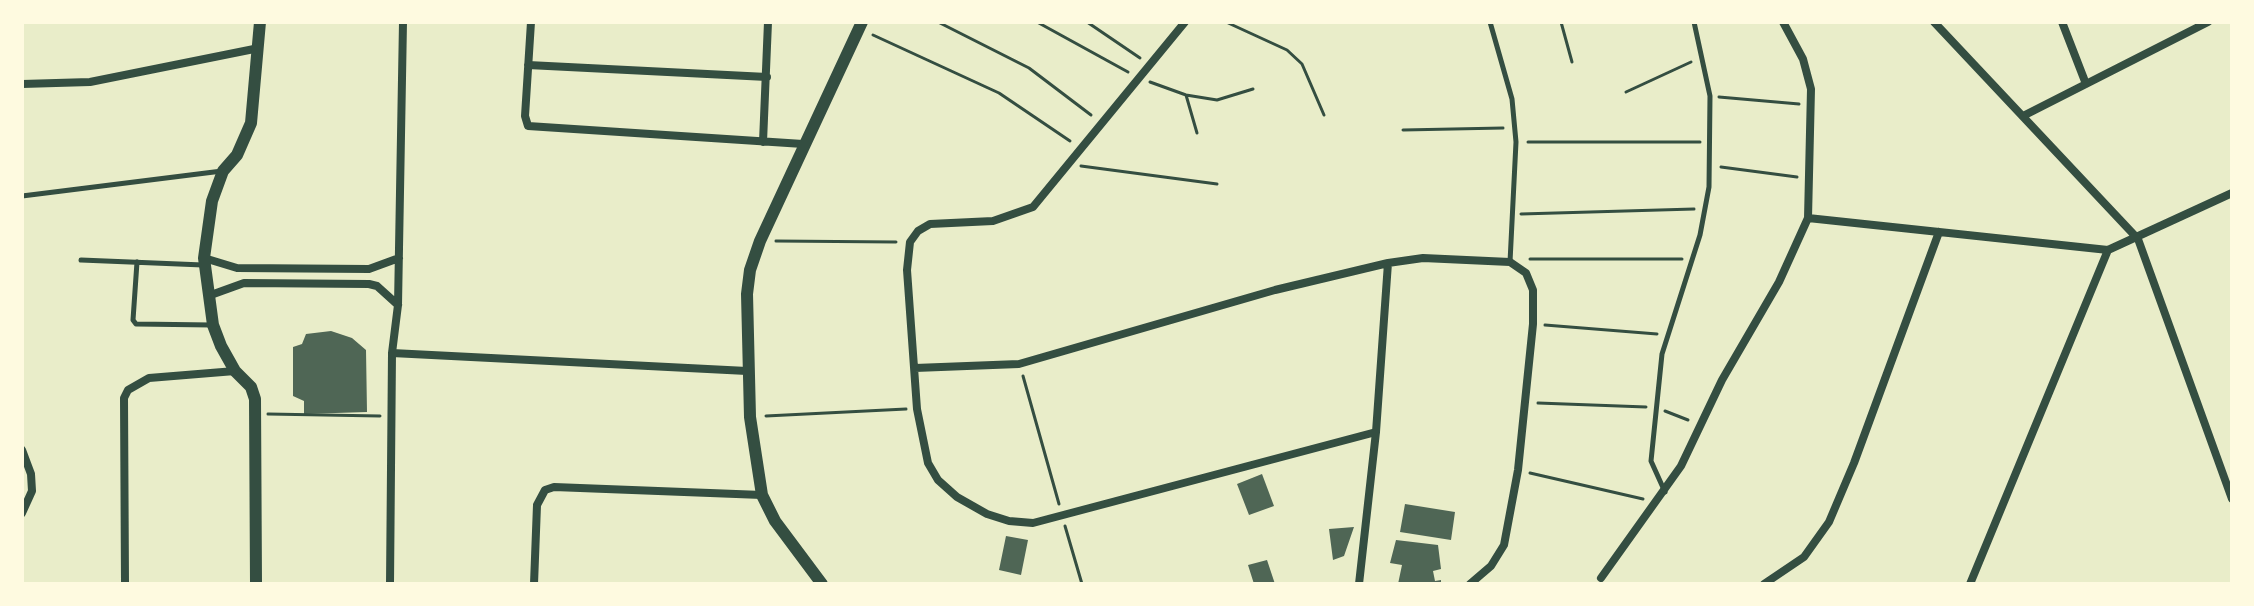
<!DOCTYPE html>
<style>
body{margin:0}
#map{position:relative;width:2254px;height:606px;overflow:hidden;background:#e9edc9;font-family:Helvetica,sans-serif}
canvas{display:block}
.frame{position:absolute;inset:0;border:24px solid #fefae0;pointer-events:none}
</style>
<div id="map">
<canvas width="2254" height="606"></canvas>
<div class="frame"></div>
</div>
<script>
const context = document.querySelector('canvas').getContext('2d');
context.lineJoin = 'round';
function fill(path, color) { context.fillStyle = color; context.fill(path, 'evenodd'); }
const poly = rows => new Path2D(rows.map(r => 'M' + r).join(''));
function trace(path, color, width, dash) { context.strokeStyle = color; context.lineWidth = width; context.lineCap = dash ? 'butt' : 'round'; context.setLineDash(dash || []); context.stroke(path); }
fill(poly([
 [331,331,352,338,366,350,367,412,304,414,304,401,293,396,293,347,302,344,306,334],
 [1262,474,1274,506,1249,515,1237,484],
 [1405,504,1455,512,1451,540,1400,532],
 [1354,527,1344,556,1333,560,1329,529],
 [1006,536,1028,540,1021,575,999,570],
 [1396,540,1438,545,1441,569,1433,571,1435,581,1441,580,1441,584,1398,584,1402,565,1390,563],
 [1267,560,1275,584,1254,584,1248,565]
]), '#4f6655');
trace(poly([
 [938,22,1029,68,1091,115],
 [1037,22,1128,72],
 [1087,22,1140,58],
 [1226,22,1287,50,1302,64,1324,115],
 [1561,22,1572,62],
 [1609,22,1610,22],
 [873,35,999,93,1070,141],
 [1150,82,1186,95,1217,100,1253,89],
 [1626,92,1691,62],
 [1186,95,1197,133],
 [1719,97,1799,104],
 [1403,130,1503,128],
 [1528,142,1700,142],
 [1081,166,1217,184],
 [1721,167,1797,177],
 [1521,214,1694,209],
 [776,241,896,242],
 [1530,259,1682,259],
 [1545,325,1657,334],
 [1023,376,1059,504],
 [1538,403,1646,407],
 [1665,411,1688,420],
 [268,414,380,416],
 [766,416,906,409],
 [1530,473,1643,499],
 [1065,526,1082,584]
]), '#344e41', 3);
trace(poly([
 [1490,22,1512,99,1516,142,1510,262],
 [22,196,222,171],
 [81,260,203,265],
 [137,262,133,320,136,324,212,325],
 [1665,492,1651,461,1662,354,1700,235,1709,187,1710,96,1694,22]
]), '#344e41', 5);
trace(poly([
 [531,22,525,116,528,126,803,144],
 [1185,22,1033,207,993,221,930,224,918,231,910,242,907,270,917,409,928,463,938,480,957,497,987,514,1009,521,1033,523,1376,432],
 [1934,22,2138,239,2232,499],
 [2062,22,2086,84],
 [528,65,767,77],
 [22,84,90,82,259,48],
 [2023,116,2208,22],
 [763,142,768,22],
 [1808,218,2108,250,2232,193],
 [204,258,237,268,369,269,399,258],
 [208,296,244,283,369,284,377,286,398,305],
 [392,353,747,371],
 [915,368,1019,364,1275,290,1388,263,1423,258,1510,262,1526,273,1533,290,1533,324,1518,470,1504,545,1491,566,1470,584],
 [22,450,31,474,32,491,22,513],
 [1601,578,1681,466,1722,380,1779,282,1808,218,1811,89,1803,59,1783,22],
 [125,584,124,398,128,390,149,378,235,371],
 [390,584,392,353,398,305,403,22],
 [534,584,537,505,545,490,554,487,762,495],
 [1359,584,1376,432,1388,263],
 [1764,584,1804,557,1829,522,1854,463,1939,232],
 [1970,584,2108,250]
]), '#344e41', 8);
trace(poly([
 [256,584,255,399,251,387,235,371,221,346,213,325,204,258,212,201,223,171,237,155,251,123,260,22],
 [822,584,775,521,762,495,750,417,747,294,750,270,760,241,862,22]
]), '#344e41', 12);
</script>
